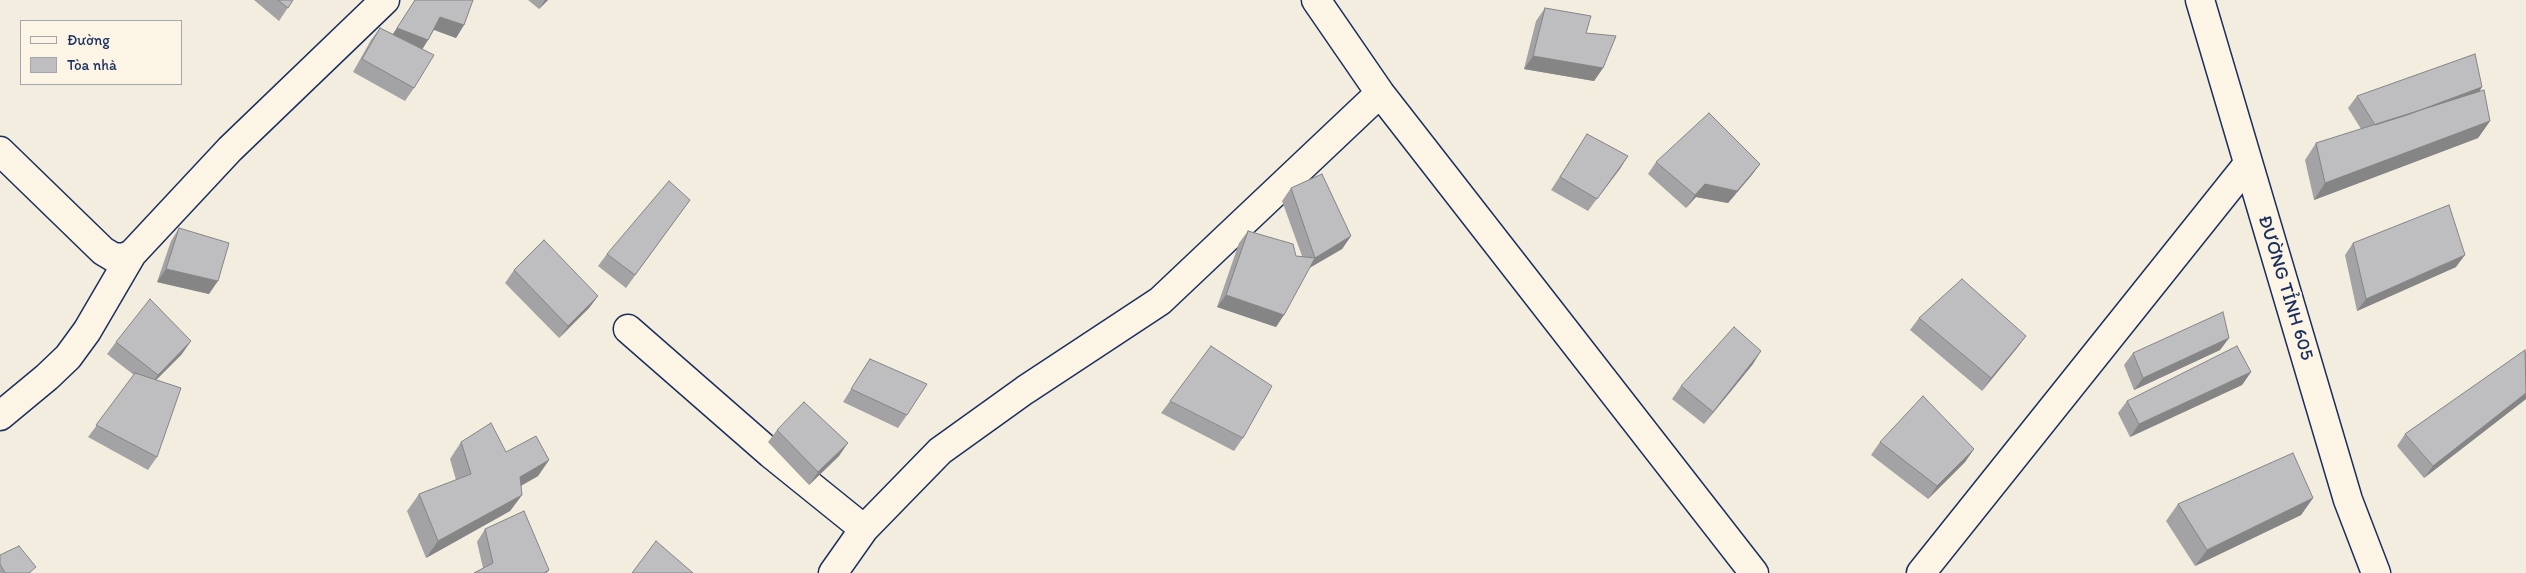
<!DOCTYPE html>
<meta charset="utf-8">
<style>
body{margin:0}
#map{position:relative;width:2526px;height:573px;overflow:hidden;background:#f3ede0;font-family:Itim,sans-serif}
canvas{display:block}
.legend{position:absolute;left:20px;top:20px;width:162px;height:65px;box-sizing:border-box;background:#fcf5e5;border:1px solid #a2a6af;margin:0;padding:6px 9px;list-style:none;font-size:15px;color:#1b2f5e}
.legend li{display:flex;align-items:center;gap:10px;height:25px}
.legend b{width:25px;border:1px solid #a2a6af}
</style>
<div id="map">
<canvas width="2526" height="573"></canvas>
<ul class="legend">
<li><b style="height:6px;background:#fcf5e5"></b>Đường</li>
<li><b style="height:14px;background:#bebec0"></b>Tòa nhà</li>
</ul>
</div>
<script>
const context = document.querySelector('canvas').getContext('2d');
context.lineJoin = 'round';
const poly = rows => new Path2D(rows.map(r => 'M' + r).join(''));
function trace(path, color, width, dash) { context.strokeStyle = color; context.lineWidth = width; context.lineCap = dash ? 'butt' : 'round'; context.setLineDash(dash || []); context.stroke(path); }
function fill(path, color) { context.fillStyle = color; context.fill(path, 'evenodd'); }
function write(font, color, halo, rows, align = 'center') {
  context.font = font + ' Itim,sans-serif'; context.lineWidth = 4; context.setLineDash([]); context.textBaseline = 'middle'; context.strokeStyle = halo; context.fillStyle = color; for (const [text, x, y, turn = 0] of rows) {
    context.save(); context.translate(x, y); context.rotate((+turn || 0) * Math.PI / 180); context.textAlign = isNaN(turn) ? turn : align; if (halo) context.strokeText(text, 0, 0); context.fillText(text, 0, 0); context.restore();
  }
}
const street = poly([
 [1316,0,1380,93,1754,573],
 [0,151,103,251,113,257,123,258,132,254,230,149,385,0],
 [628,329,771,454,864,529],
 [0,416,47,377,68,357,87,331,132,254],
 [833,573,864,529,940,451,1025,390,1160,301,1380,93],
 [1921,573,2248,164]
]);
const secondary = poly([
 [2200,0,2348,500,2376,573]
]);
trace(street, '#1b2f5e', 31);
trace(secondary, '#1b2f5e', 31);
trace(street, '#fcf5e5', 28);
trace(secondary, '#fcf5e5', 28);
fill(poly([
 [254,0,293,0,279,21],
 [415,0,473,0,464,25,456,38,434,30,428,40,422,49,414,88,405,101,353,72,371,40,380,28,393,34],
 [528,0,548,0,539,9],
 [1545,8,1586,33,1603,68,1594,81,1524,69,1536,21],
 [2482,87,2479,92,2490,121,2478,138,2314,200,2305,160,2316,143,2361,129,2348,108,2357,96],
 [1587,134,1628,156,1588,211,1551,190],
 [1656,162,1760,164,1751,176,1728,203,1696,197,1686,208,1648,174],
 [1291,188,1351,236,1342,249,1309,268,1276,327,1217,307,1239,243,1248,231,1296,256,1302,256,1282,201],
 [690,200,626,288,598,266,607,254],
 [179,228,209,294,157,282,171,241],
 [2353,243,2456,267,2357,311,2345,255],
 [514,270,598,296,589,308,559,338,505,283],
 [1919,318,2026,336,2017,348,1982,391,1910,330],
 [2229,338,2220,350,2134,390,2124,365,2133,353],
 [116,342,182,354,156,380,157,457,148,470,88,437,134,375,107,354],
 [2526,351,2526,399,2424,478,2397,446,2405,434],
 [870,359,907,415,898,428,843,402],
 [1753,364,1704,424,1672,399,1681,386],
 [2251,372,2242,385,2130,437,2118,413,2127,401],
 [1170,401,1243,438,1234,451,1161,413],
 [777,430,839,456,809,485,768,442],
 [461,442,506,452,549,460,538,476,521,486,522,495,510,511,426,558,407,511,419,494,456,480,450,459],
 [1880,442,1974,449,1965,462,1928,499,1871,455],
 [2313,498,2301,515,2195,566,2166,521,2178,504],
 [485,529,549,570,547,573,474,573,483,568,477,542],
 [0,555,31,573,0,573]
]), '#a3a3a5');
fill(poly([
 [545,0,548,0,539,9],
 [440,17,464,25,456,38,432,29],
 [397,28,428,40,420,53,388,41],
 [1533,56,1603,68,1594,81,1524,69],
 [2482,87,2474,100,2376,126],
 [2490,121,2478,138,2314,200,2325,183],
 [1628,156,1620,169,1588,211,1597,199],
 [1760,164,1751,176,1728,203,1696,197,1686,208,1695,195,1705,184],
 [1351,236,1342,249,1306,270,1315,258],
 [2465,255,2456,267,2357,311,2366,299],
 [166,269,218,281,209,294,157,282],
 [1226,295,1284,315,1276,327,1217,307],
 [598,296,589,308,559,338,568,326],
 [2026,336,2017,348,1982,391,1991,378],
 [2229,338,2220,350,2134,390,2143,378],
 [191,341,182,354,149,387,158,375],
 [1761,351,1753,364,1704,424,1713,412],
 [2251,372,2242,385,2130,437,2139,424],
 [2526,393,2526,399,2424,478,2433,466],
 [848,443,839,456,809,485,818,472],
 [1974,449,1965,462,1928,499,1937,486],
 [549,460,538,476,508,493,520,477],
 [522,495,510,511,426,558,438,541],
 [2313,498,2301,515,2195,566,2207,550]
]), '#858586');
const building = poly([
 [278,0,293,0,288,8,278,0],
 [415,0,473,0,464,25,440,17,428,40,397,28,415,0],
 [1545,8,1591,16,1586,33,1616,36,1603,68,1533,56,1545,8],
 [380,28,434,55,414,88,362,59,380,28],
 [2475,54,2482,87,2407,115,2375,125,2357,96,2475,54],
 [2484,90,2490,121,2325,183,2316,143,2484,90],
 [1709,113,1760,164,1737,191,1705,184,1695,195,1656,162,1709,113],
 [1587,134,1628,156,1597,199,1560,177,1587,134],
 [1322,174,1351,236,1315,258,1291,188,1322,174],
 [669,181,690,200,635,275,607,254,669,181],
 [2449,205,2465,255,2366,299,2353,243,2449,205],
 [179,228,229,243,218,281,166,269,179,228],
 [1248,231,1293,244,1296,256,1315,258,1284,315,1226,295,1248,231],
 [544,240,598,296,568,326,514,270,544,240],
 [1962,279,2026,336,1991,378,1919,318,1962,279],
 [150,299,191,341,158,375,116,342,150,299],
 [2223,312,2229,338,2143,378,2133,353,2223,312],
 [1734,327,1761,351,1713,412,1681,386,1734,327],
 [1211,346,1272,386,1243,438,1170,401,1211,346],
 [2237,346,2251,372,2139,424,2127,401,2237,346],
 [2525,350,2526,393,2433,466,2405,434,2525,350],
 [870,359,927,384,907,415,851,389,870,359],
 [135,373,181,388,157,457,96,425,135,373],
 [1923,396,1974,449,1937,486,1880,442,1923,396],
 [804,402,848,443,818,472,777,430,804,402],
 [491,423,506,452,536,436,549,460,520,477,522,495,438,541,419,494,471,474,461,442,491,423],
 [2293,453,2313,498,2207,550,2178,504,2293,453],
 [524,511,549,570,544,573,474,573,493,563,485,529,524,511],
 [656,541,693,573,632,573,656,541],
 [19,546,36,567,29,573,5,573,0,564,0,555,19,546]
]);
fill(building, '#bebec0');
trace(building, '#858586', 1);
write('19px', '#1b2f5e', '#fcf5e5', [
 ["ĐƯỜNG TỈNH 605",2285,288,73]
]);
</script>
